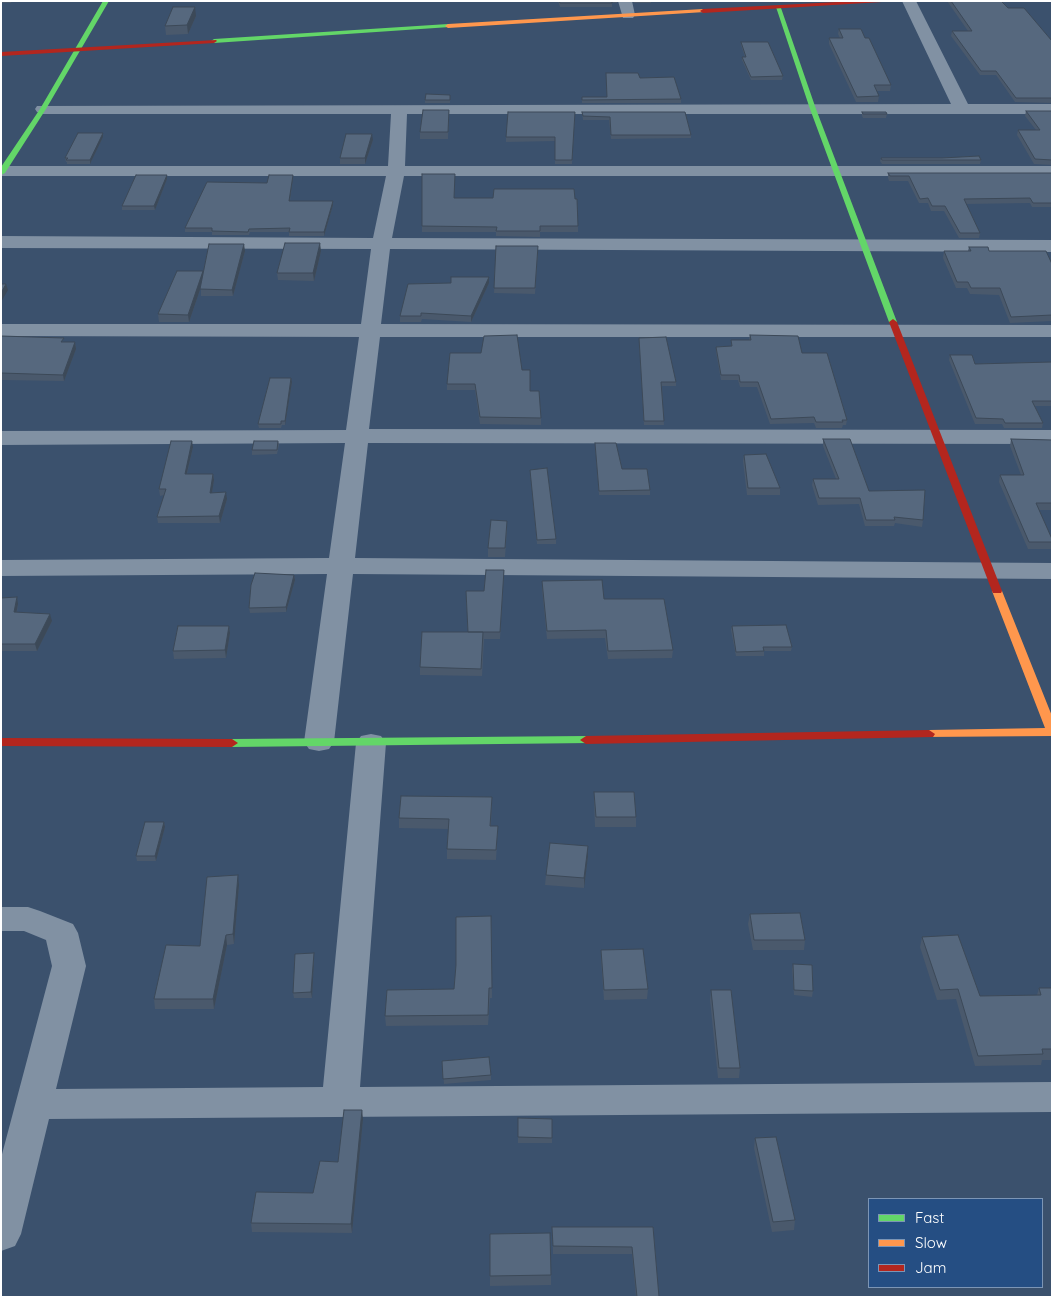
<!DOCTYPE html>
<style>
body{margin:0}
#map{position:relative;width:1053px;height:1298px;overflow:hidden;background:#3b516d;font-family:Quicksand,sans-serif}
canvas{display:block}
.frame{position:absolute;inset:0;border:2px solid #fff;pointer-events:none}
.legend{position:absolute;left:868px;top:1198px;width:175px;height:90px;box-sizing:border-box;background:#254e83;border:1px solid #7c95b5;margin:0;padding:6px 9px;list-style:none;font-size:15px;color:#fff}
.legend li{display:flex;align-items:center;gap:10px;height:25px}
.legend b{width:25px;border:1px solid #7c95b5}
</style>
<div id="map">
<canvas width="1053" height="1298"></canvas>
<div class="frame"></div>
<ul class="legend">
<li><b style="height:6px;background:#63d668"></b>Fast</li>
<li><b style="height:6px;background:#ff974d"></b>Slow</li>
<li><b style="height:6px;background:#b3261e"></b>Jam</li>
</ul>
</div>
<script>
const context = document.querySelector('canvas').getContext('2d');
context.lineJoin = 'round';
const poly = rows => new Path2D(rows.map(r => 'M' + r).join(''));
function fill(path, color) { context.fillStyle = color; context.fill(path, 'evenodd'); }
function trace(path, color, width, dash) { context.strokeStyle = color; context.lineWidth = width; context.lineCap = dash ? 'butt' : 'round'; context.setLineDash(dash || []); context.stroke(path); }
fill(poly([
 [618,1,632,1,635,15,633,18,623,18,618,1],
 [902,1,916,1,968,104,1052,104,1052,114,407,114,405,166,1052,166,1052,176,404,176,392,238,1052,240,1052,252,390,249,381,324,1052,325,1052,337,380,337,369,429,1052,430,1052,444,368,443,355,558,1052,563,1052,579,353,574,334,742,329,749,319,751,309,749,304,742,327,574,1,576,1,560,329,558,345,443,1,445,1,431,346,430,359,337,1,336,1,324,361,324,371,249,1,248,1,236,373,238,386,176,1,176,1,166,388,166,391,114,43,114,37,112,35,109,37,106,951,104,902,1],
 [371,734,381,736,386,743,360,1087,1052,1082,1052,1112,49,1119,21,1234,15,1246,1,1251,1,1158,52,966,46,940,24,931,1,931,1,907,28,907,40,911,73,924,78,933,86,966,56,1089,323,1087,356,743,361,736,371,734]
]), '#8191a3');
fill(poly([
 [103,1,109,1,46,109,5,173,1,175,1,167,40,109,103,1],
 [776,7,781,8,816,109,897,322,896,324,893,325,889,322,810,109,776,7],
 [448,24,450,25,450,27,214,43,211,41,214,39,448,24],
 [586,736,592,740,590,743,232,747,226,743,232,739,586,736]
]), '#63d668');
fill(poly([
 [703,9,706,11,705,12,448,28,445,26,448,24,703,9],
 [997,588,1002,591,1052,716,1052,736,925,737,923,734,929,730,1045,728,992,591,997,588]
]), '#ff974d');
fill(poly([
 [857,1,898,1,703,13,700,11,703,9,857,1],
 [216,40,217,41,214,43,1,56,1,52,216,40],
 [893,319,897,322,1002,591,1001,593,993,593,992,591,889,322,893,319],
 [929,730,935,734,933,737,586,744,580,740,586,736,929,730],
 [1,738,232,739,238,743,232,747,1,746,1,738]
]), '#b3261e');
fill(poly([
 [1,1,12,1,11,3,1,3],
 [558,1,617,1,617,3,612,3,612,7,560,7],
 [633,1,651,1,651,3,634,3],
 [947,1,1001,1,1008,8,1052,41,1052,103,1015,102,996,75,980,75,951,36,952,31,968,31],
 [196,16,188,34,166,35,165,26],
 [839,29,865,38,891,85,890,91,876,91,879,96,878,102,856,102,829,44,829,38,840,38,838,34],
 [741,42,783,76,782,80,751,80,742,60,742,57,745,57,741,45],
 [640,78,681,99,681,103,582,103,582,97,607,97],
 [450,95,450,103,425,103,425,100],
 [449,110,448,139,420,139,420,132],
 [1026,111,1052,111,1052,165,1034,164,1017,135,1018,130,1036,130,1025,116],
 [575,112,572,164,555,164,555,141,506,142,506,137],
 [582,112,685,112,691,135,691,138,611,139,609,120,583,120],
 [862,112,887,114,886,118,863,118,862,116],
 [103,137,90,164,67,164,67,162,66,162,65,158],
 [373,140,365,164,340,164,340,158],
 [881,158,981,160,980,164,882,164,880,161],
 [888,173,1052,173,1052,207,1032,207,1030,203,966,204,980,233,979,238,959,238,944,211,931,211,928,203,919,203,908,181,889,181,888,178],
 [422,174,455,198,578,226,578,232,540,232,540,237,496,236,496,232,422,232],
 [167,175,167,179,155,210,122,210,122,206],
 [293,175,293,178,290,201,333,201,333,205,324,236,289,236,289,232,250,232,249,235,212,235,212,232,185,232,185,228,267,183],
 [496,246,538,252,535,294,494,293],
 [969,247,1052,264,1052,321,1010,323,999,295,970,294,967,288,956,288,943,258,944,251,968,251],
 [245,251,233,296,201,296,201,287,189,322,159,322,158,314,203,271],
 [321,251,314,281,278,280,277,273],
 [489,277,489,283,471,322,422,319,421,322,400,322,400,316,451,283],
 [750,335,802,353,847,420,846,425,843,425,842,428,816,428,814,423,770,424,757,387,740,387,738,380,721,380,716,352,716,347,731,346,731,340,749,340],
 [1,336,64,342,75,342,76,349,64,381,1,380],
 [639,338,676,382,676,386,662,386,664,425,644,425],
 [950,355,975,364,1052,362,1052,406,1035,406,1043,423,1042,428,1004,428,1002,424,975,424,949,360],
 [522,370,541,418,541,425,480,424,475,390,447,390,447,384],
 [291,378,292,382,285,425,282,425,281,428,259,428,258,424],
 [823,439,869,491,923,520,922,527,895,523,894,526,865,526,859,504,818,505,812,485,813,479,836,479,823,446],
 [1011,439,1052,440,1052,510,1039,510,1052,539,1052,549,1028,549,999,482,1000,475,1021,475,1010,446],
 [278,441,279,445,277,454,252,455,252,450],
 [595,443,622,469,650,490,650,495,599,495],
 [193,447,187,474,213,474,214,480,212,493,227,499,220,523,158,523,157,517,164,495,160,496,159,489],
 [744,455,780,488,780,495,747,495,743,461],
 [530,470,556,539,556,544,537,544],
 [507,530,505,557,488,557,488,548],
 [504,570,500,639,484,639,482,676,420,675,420,667,468,632],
 [294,575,295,580,286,612,250,613,249,608],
 [542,581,604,599,673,650,672,658,608,659,605,638,547,639,542,589],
 [1,598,18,604,17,612,52,621,37,651,1,651],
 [229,626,230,633,226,658,174,659,173,651],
 [732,626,792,647,791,651,764,651,764,656,736,656,731,630],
 [594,792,636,817,636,827,595,827,594,802],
 [492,797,491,826,498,826,496,860,447,859,447,849,448,829,399,828,399,818],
 [164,822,165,827,156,861,137,861,136,856],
 [588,856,584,888,545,885,546,875],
 [239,885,234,944,227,945,214,1009,155,1009,154,999,200,946],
 [750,914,805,940,804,950,753,950,748,924],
 [491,916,492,998,490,998,488,1025,386,1026,385,1016,454,989],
 [922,937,980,996,1037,995,1039,988,1052,988,1052,1060,1042,1060,1041,1065,975,1066,956,999,937,1000,920,947],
 [601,950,648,989,647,999,604,1000,601,960],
 [314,958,312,998,294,998,293,993],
 [793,964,813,991,812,997,794,995,792,969],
 [711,990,740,1068,739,1078,718,1078,710,1000],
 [442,1061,491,1075,491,1080,444,1084],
 [518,1118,552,1119,552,1143,518,1143],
 [363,1119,352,1233,252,1232,251,1223,313,1193,338,1162],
 [755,1138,795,1220,794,1230,772,1232,754,1148],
 [552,1227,653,1227,659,1297,636,1297,632,1254,553,1254],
 [490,1234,551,1275,551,1285,490,1286]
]), '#4a596c');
fill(poly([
 [195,7,196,16,188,34,187,25],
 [103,133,103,137,90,164,90,160],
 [372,134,373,140,365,164,365,158],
 [167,175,167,179,155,210,154,206],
 [293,175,293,178,289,205,289,201],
 [333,201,333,205,324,236,324,232],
 [320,243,321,251,314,281,313,273],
 [244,244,245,251,233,296,232,290],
 [203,271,204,278,189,322,188,315],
 [489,277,489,283,471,322,471,316],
 [6,284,8,290,1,302,1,293],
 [75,342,76,349,64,381,63,375],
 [291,378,292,382,285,425,285,421],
 [192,441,193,447,185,481,185,474],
 [213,474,214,480,211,499,210,493],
 [226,492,227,499,220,523,219,516],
 [294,575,295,580,286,612,286,607],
 [17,597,18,604,15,620,14,612],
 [50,614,52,621,37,651,35,644],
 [229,626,230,633,226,658,225,650],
 [164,822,165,827,156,861,155,856],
 [588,846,588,856,584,888,584,878],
 [238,875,239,885,234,944,233,934],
 [226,935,227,945,214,1009,213,999],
 [314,953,314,958,312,998,311,992],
 [362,1110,363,1119,352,1233,351,1224]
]), '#3c4958');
const building = poly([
 [559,1,612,1,612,3,560,3,559,1],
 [951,1,1001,1,1008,8,1024,8,1052,41,1052,98,1016,98,996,71,981,71,952,31,972,31,951,1],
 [173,7,195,7,187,25,165,26,173,7],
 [839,29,861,29,865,38,869,38,891,85,874,85,879,96,857,97,829,38,843,38,839,29],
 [741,42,768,42,783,76,751,77,742,57,746,57,741,42],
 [606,73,638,73,640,78,674,77,681,99,582,100,582,97,607,97,606,73],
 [426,94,450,95,450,100,425,100,426,94],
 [423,110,449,110,448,132,420,132,423,110],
 [1026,111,1052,111,1052,160,1035,159,1018,130,1040,130,1026,111],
 [508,112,575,112,572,160,555,160,555,137,506,137,508,112],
 [582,112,685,112,691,135,611,135,610,117,583,116,582,112],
 [862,112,886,112,887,114,863,114,862,112],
 [78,133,103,133,90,160,66,160,68,158,65,158,78,133],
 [346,134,372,134,365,158,340,158,346,134],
 [979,156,981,160,882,160,881,158,942,158,979,156],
 [888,173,1052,173,1052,203,1033,203,1030,198,964,199,980,233,960,233,945,206,932,206,928,198,920,199,909,176,890,176,888,173],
 [422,174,455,174,454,198,493,198,494,189,574,189,575,199,577,199,578,226,540,226,540,231,496,231,497,227,422,226,422,174],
 [136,175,167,175,154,206,122,206,136,175],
 [269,175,293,175,289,201,333,201,324,232,289,232,290,228,249,229,248,232,212,231,212,228,185,228,207,182,267,183,269,175],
 [285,243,320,243,313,273,277,273,285,243],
 [209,244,244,244,232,290,200,289,209,244],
 [496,246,538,246,535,288,494,288,496,246],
 [969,247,988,247,989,251,1046,251,1052,264,1052,315,1011,317,1000,288,971,288,968,282,957,282,944,251,971,251,969,247],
 [177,271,203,271,188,315,158,314,177,271],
 [451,277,489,277,471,316,421,313,421,316,400,316,408,284,451,283,451,277],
 [1,284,6,284,1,293,1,284],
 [517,335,522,370,530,370,530,391,539,391,541,418,480,417,475,384,447,384,450,353,481,353,484,336,517,335],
 [750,335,798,336,802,353,827,353,847,420,842,420,843,422,816,422,814,417,771,419,758,382,740,382,739,375,721,375,716,347,732,346,731,340,751,340,750,335],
 [1,336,64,338,61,342,75,342,63,375,1,373,1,336],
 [666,337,676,382,661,382,664,421,644,421,639,338,666,337],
 [950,355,972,355,975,364,1052,362,1052,401,1032,401,1043,423,1005,423,1003,419,976,418,950,355],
 [270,378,291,378,285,421,281,421,281,424,258,424,270,378],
 [823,439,850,439,869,491,925,490,923,520,894,517,895,520,866,520,860,498,819,498,813,479,839,479,823,439],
 [1011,439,1052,440,1052,503,1036,503,1052,539,1052,542,1029,542,1000,475,1024,475,1011,439],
 [171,441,192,441,185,474,213,474,210,493,226,492,219,516,157,517,166,489,159,489,171,441],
 [254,441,278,441,277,450,252,450,254,441],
 [595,443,616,443,622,469,647,469,650,490,599,491,595,443],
 [766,454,780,488,748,488,744,455,766,454],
 [547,468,556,539,537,540,530,470,547,468],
 [491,520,507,521,505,548,488,548,491,520],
 [486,570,504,570,500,632,468,632,466,591,484,591,486,570],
 [255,573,294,575,286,607,249,608,251,585,255,573],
 [602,580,604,599,664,599,673,650,608,651,606,630,547,631,542,581,602,580],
 [17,597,14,612,50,614,35,644,1,644,1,598,17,597],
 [786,625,792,647,763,647,764,651,736,652,732,626,786,625],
 [178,626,229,626,225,650,173,651,178,626],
 [422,632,483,632,481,669,420,667,422,632],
 [594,792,634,792,636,817,596,817,594,792],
 [401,796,492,797,490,826,498,826,496,850,447,849,449,819,399,818,401,796],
 [145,822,164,822,155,856,136,856,145,822],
 [550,843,588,846,584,878,546,875,550,843],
 [238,875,233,934,226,935,213,999,154,999,166,945,200,946,207,877,238,875],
 [800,913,805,940,754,940,750,914,800,913],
 [491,916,492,988,489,988,488,1015,385,1016,387,990,454,989,456,965,456,917,491,916],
 [958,935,980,996,1041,995,1039,988,1052,988,1052,1049,1042,1049,1043,1054,978,1056,958,989,940,990,922,937,958,935],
 [643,949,648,989,604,990,601,950,643,949],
 [314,953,311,992,293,993,295,954,314,953],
 [793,964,812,965,813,991,794,990,793,964],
 [711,990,731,990,740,1068,719,1068,711,990],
 [489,1057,491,1075,443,1079,442,1061,489,1057],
 [344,1110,362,1110,351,1224,251,1223,256,1192,313,1193,320,1161,338,1162,344,1110],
 [518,1118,552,1119,552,1138,518,1137,518,1118],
 [776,1137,795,1220,773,1222,755,1138,776,1137],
 [552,1227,653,1227,659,1297,637,1297,632,1247,553,1246,552,1227],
 [550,1233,551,1275,490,1276,490,1234,550,1233]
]);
fill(building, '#56687e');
trace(building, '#3c4958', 1);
</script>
